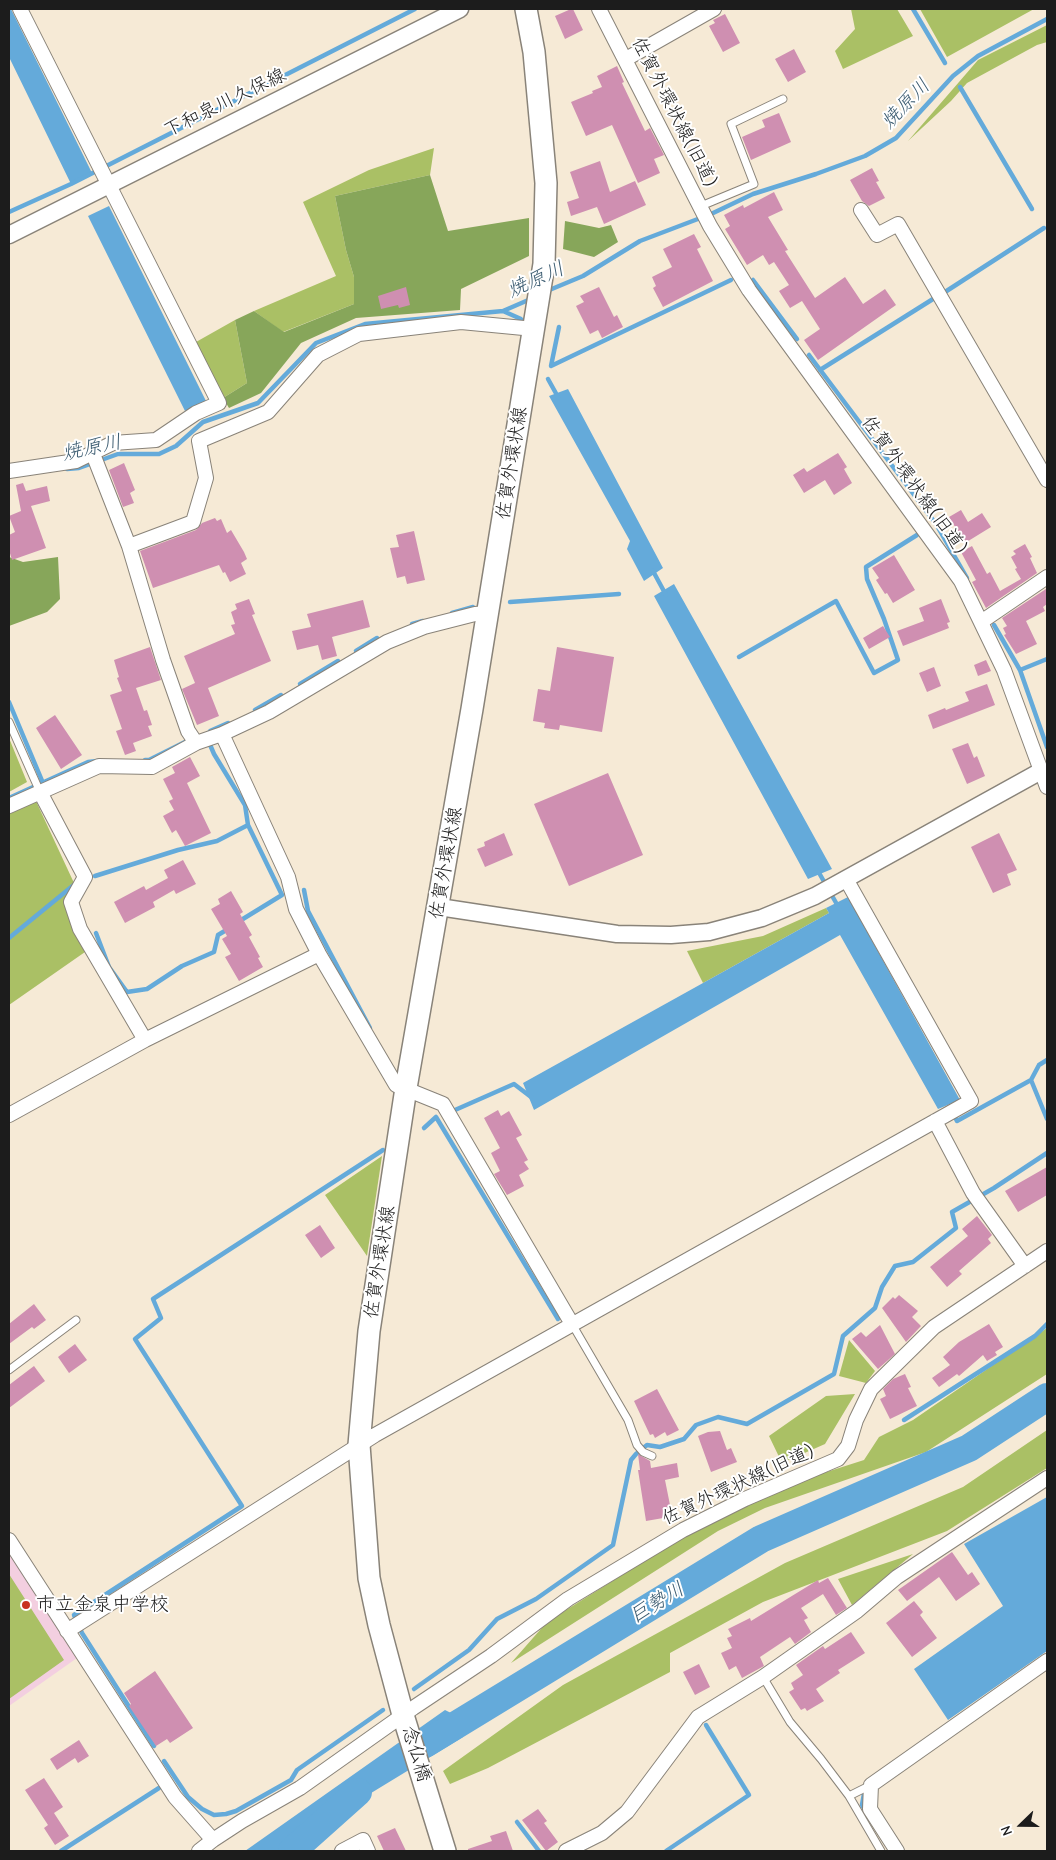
<!DOCTYPE html>
<meta charset="utf-8">
<style>
body{margin:0}
#map{position:relative;width:1056px;height:1860px;overflow:hidden;background:#f6ead6;font-family:"Comic Neue",sans-serif}
canvas{display:block}
.frame{position:absolute;inset:0;border:10px solid #1c1c1c;pointer-events:none}
.north{position:absolute;left:996px;top:1800px;width:50px;height:50px;-webkit-text-stroke:4px #fff;paint-order:stroke;rotate:248deg;font-size:14px;font-weight:700;line-height:20px;text-align:center;color:#1c1c1c}
.north::after{content:'';display:block;margin:auto;width:18px;height:22px;background:#1c1c1c;clip-path:polygon(50% 0,100% 100%,50% 72%,0 100%)}
</style>
<div id="map">
<canvas width="1056" height="1860"></canvas>
<div class="frame"></div>
<div class="north">N</div>
</div>
<script>
const context = document.querySelector('canvas').getContext('2d');
context.lineJoin = 'round';
function fill(path, color) { context.fillStyle = color; context.fill(path, 'evenodd'); }
const poly = rows => new Path2D(rows.map(r => 'M' + r).join(''));
function trace(path, color, width, dash) { context.strokeStyle = color; context.lineWidth = width; context.lineCap = dash ? 'butt' : 'round'; context.setLineDash(dash || []); context.stroke(path); }
function write(font, color, halo, rows, align = 'center') {
  context.font = font + ' "Comic Neue","Klee One",sans-serif'; context.lineWidth = 4; context.setLineDash([]); context.textBaseline = 'middle'; context.strokeStyle = halo; context.fillStyle = color; for (const [text, x, y, turn = 0] of rows) {
    context.save(); context.translate(x, y); context.rotate((+turn || 0) * Math.PI / 180); context.textAlign = isNaN(turn) ? turn : align; if (halo) context.strokeText(text, 0, 0); context.fillText(text, 0, 0); context.restore();
  }
}
fill(poly([
 [9,1552,77,1658,9,1706]
]), '#f3cfe0');
fill(poly([
 [851,9,897,9,913,36,843,69,835,51,855,29],
 [920,9,1034,9,947,57],
 [1047,25,1047,42,1037,45,967,83,951,101,908,141,978,60],
 [434,148,430,175,335,196,346,250,354,277,354,304,283,332,254,311,336,276,303,202,369,170],
 [235,320,247,383,223,398,196,342],
 [9,738,27,782,9,792],
 [35,799,74,883,66,908,85,952,9,1005,9,811],
 [826,908,829,913,703,983,687,951,763,936],
 [382,1156,367,1256,325,1195],
 [1047,1328,1047,1374,926,1452,765,1508,718,1531,511,1663,547,1622,705,1523,811,1477,864,1460,879,1437,913,1420],
 [849,1340,875,1371,866,1383,839,1376],
 [855,1394,825,1444,782,1463,769,1436,826,1396],
 [1047,1430,1047,1468,947,1531,763,1602,670,1653,670,1672,488,1768,450,1784,443,1771,563,1685,785,1563,963,1487],
 [913,1554,852,1605,838,1579],
 [9,1574,64,1660,9,1699]
]), '#aac065');
fill(poly([
 [430,175,448,231,529,218,529,256,461,289,460,310,356,318,301,343,261,393,229,408,223,398,247,383,235,320,254,311,284,332,354,304,354,277,346,250,335,196],
 [565,221,599,228,611,225,618,242,594,257,563,249],
 [9,557,23,562,58,557,60,599,47,612,9,626]
]), '#87a65a');
fill(poly([
 [9,9,11,9,92,173,71,184,9,57],
 [109,206,206,401,185,411,88,216],
 [568,389,663,568,644,581,627,549,630,541,549,396],
 [674,584,721,668,832,869,808,879,654,596],
 [848,897,960,1100,938,1109,840,935,534,1110,523,1083,829,913,826,908],
 [1047,1497,1047,1651,948,1720,914,1669,1003,1606,964,1544],
 [445,1710,453,1714,463,1737,358,1801,351,1809,328,1818,279,1851,245,1851]
]), '#64aada');
trace(poly([
 [913,9,945,63],
 [960,87,1032,209],
 [9,212,71,184,415,9],
 [753,280,797,339],
 [547,291,583,276,640,241,711,214,753,194,816,174,865,156,896,138,953,76,978,56,1047,19],
 [945,292,1044,228],
 [503,311,521,319],
 [559,327,551,366,731,280],
 [809,355,936,524,967,578],
 [820,370,933,299],
 [548,379,558,397],
 [67,469,79,468,118,454,159,454,176,446,203,422,258,403,316,343,365,324,503,311,533,298],
 [653,571,666,595],
 [510,602,619,594],
 [452,613,473,607],
 [412,624,423,621],
 [994,625,1020,670,1047,747],
 [356,651,377,638],
 [739,657,836,601,874,673,898,660,884,619,867,579,866,567,917,535],
 [1020,670,1047,659],
 [300,684,338,661],
 [9,702,43,783],
 [255,710,281,695],
 [210,731,228,723],
 [208,740,214,754,245,805,248,825,282,895,238,922],
 [145,760,149,760,189,740],
 [9,798,88,762,97,761],
 [818,871,839,908],
 [95,876,178,850,217,841,248,825],
 [304,890,308,911,370,1028],
 [96,933,109,967,127,992,147,989,182,966,214,952,218,935,228,929],
 [9,938,75,884],
 [1047,1060,1039,1065,1031,1080,1047,1119],
 [455,1110,514,1084,531,1097],
 [953,1113,957,1121,1031,1080],
 [424,1128,436,1117,558,1319],
 [904,1420,1035,1336,1047,1324],
 [414,1689,469,1650,497,1619,536,1599,613,1545,631,1460,636,1454,647,1445,660,1447,684,1439,696,1425,718,1417,747,1424,834,1374,843,1336,875,1308,882,1287,895,1266,913,1262,956,1228,952,1212,994,1188,1047,1153],
 [154,1746,82,1633,74,1615,242,1506,135,1339,161,1318,153,1299,383,1150],
 [164,1761,188,1797,202,1809,214,1815,226,1814,236,1811,291,1780,297,1770,383,1710],
 [865,1788,862,1805,866,1812],
 [517,1822,539,1851],
 [61,1851,159,1788],
 [666,1851,749,1795,706,1725]
]), '#64aada', 4.5);
trace(poly([
 [425,1744,761,1539,969,1448,1047,1397],
 [292,1851,358,1792]
]), '#64aada', 28);
fill(poly([
 [571,9,573,9,583,30,565,39,555,16],
 [725,14,740,43,723,52,709,26,715,23,713,20],
 [794,49,806,72,788,82,775,59],
 [617,66,624,82,622,83,645,131,650,128,664,155,654,159,660,173,638,183,612,125,586,136,571,102,593,93,592,91,602,87,597,76],
 [779,113,791,142,751,160,742,137,765,127,762,120],
 [600,161,610,192,635,181,646,205,604,224,597,207,571,216,567,202,579,198,570,172],
 [872,168,879,181,876,182,885,198,869,206,862,201,850,180],
 [774,192,783,210,768,217,788,250,785,251,815,298,845,277,863,304,885,289,896,305,818,360,804,340,820,329,802,301,790,308,779,291,789,285,774,262,769,265,763,255,747,265,725,229,730,226,724,215,743,205,744,208],
 [694,234,701,247,697,249,713,281,663,307,653,288,656,286,652,277,672,267,663,249],
 [406,287,410,305,399,308,398,305,381,309,378,296],
 [599,287,614,317,617,315,623,327,602,338,598,330,590,334,576,306,584,302,580,296],
 [838,453,847,467,844,469,852,483,834,495,825,480,804,493,793,475,804,468,807,472],
 [124,463,135,490,130,493,134,503,123,507,109,470],
 [23,483,26,491,47,486,50,501,31,506,46,548,12,560,9,550,9,535,15,532,9,516,21,511,16,485],
 [961,510,968,522,982,513,991,527,965,543,949,517],
 [215,518,217,521,221,519,227,533,231,530,244,552,247,559,241,563,246,574,230,582,225,572,223,573,219,565,153,588,140,551,196,530,202,523],
 [414,531,425,580,407,584,405,576,397,578,390,548,399,547,396,535],
 [1025,544,1032,557,1030,558,1037,573,986,608,972,582,976,580,961,552,972,546,987,574,990,572,1000,591,1021,579,1015,569,1017,568,1011,557,1016,554,1013,551],
 [894,555,915,590,893,603,887,593,885,594,876,580,879,578,872,568],
 [1046,589,1047,591,1047,604,1043,607,1045,611,1026,621,1037,644,1016,654,1004,635,1006,634,1003,628,1007,626,1002,618],
 [249,599,255,614,252,615,271,661,208,688,219,716,197,725,182,689,195,683,184,656,235,634,231,625,235,624,231,612,237,609,235,604],
 [941,599,950,622,947,623,949,628,903,646,897,631,924,621,919,608],
 [363,600,370,627,332,637,337,656,322,660,318,645,297,650,292,631,311,627,307,614],
 [883,626,890,637,869,649,863,638],
 [150,647,161,680,136,688,144,711,147,710,152,725,148,726,152,736,133,743,136,751,125,755,116,731,122,729,110,695,122,691,117,678,119,677,114,660],
 [557,647,614,657,602,732,560,725,559,730,544,728,545,723,533,721,538,689,550,691],
 [986,660,991,671,978,676,974,665],
 [934,667,941,686,927,692,919,673],
 [987,684,995,705,933,729,928,715,945,708,946,710,969,701,965,692],
 [55,715,82,755,61,769,36,728],
 [968,743,974,758,977,756,985,776,967,784,952,749],
 [190,757,200,776,187,783,211,833,185,846,176,830,172,833,163,816,174,810,169,801,173,799,163,779,175,773,172,767],
 [608,773,643,855,569,886,534,804],
 [504,833,513,855,485,867,477,849,485,846,484,842],
 [999,833,1017,870,1007,874,1011,885,993,893,971,847],
 [183,860,196,884,176,894,174,890,153,902,155,907,125,923,114,902,144,886,146,890,168,878,164,870],
 [231,891,243,912,240,914,252,935,249,937,260,957,258,958,263,967,239,981,225,957,231,954,222,939,227,936,211,909,220,904,218,899],
 [498,1110,501,1116,509,1111,522,1135,516,1138,528,1160,524,1162,529,1169,519,1175,524,1186,507,1195,494,1174,500,1171,491,1153,500,1148,484,1118],
 [1047,1167,1047,1195,1018,1212,1005,1191],
 [977,1216,992,1235,988,1239,991,1243,959,1271,962,1274,947,1287,930,1267,968,1236,962,1229],
 [320,1225,335,1248,321,1258,305,1235],
 [899,1295,918,1311,912,1317,921,1326,906,1342,882,1308,893,1297,895,1299],
 [34,1304,46,1320,34,1329,32,1327,9,1344,9,1324],
 [989,1324,1003,1347,995,1352,997,1355,987,1361,983,1355,959,1376,957,1374,939,1387,932,1378,950,1365,943,1357,959,1342],
 [880,1325,895,1354,878,1369,852,1339,861,1332,866,1337],
 [75,1344,87,1360,69,1373,58,1357],
 [34,1366,45,1381,9,1408,9,1385],
 [905,1374,911,1387,908,1388,917,1406,890,1419,880,1399,886,1396,883,1389,893,1379],
 [657,1389,679,1430,667,1436,665,1432,655,1438,653,1434,650,1435,634,1401],
 [720,1431,727,1450,731,1448,737,1462,711,1472,698,1436,708,1432],
 [638,1454,650,1461,651,1468,677,1463,679,1477,665,1480,671,1510,668,1510,669,1517,646,1521,638,1470,640,1470],
 [952,1552,968,1575,972,1572,980,1584,956,1601,939,1577,907,1601,898,1590],
 [828,1578,847,1608,836,1615,823,1594,801,1608,808,1618,804,1620,811,1632,795,1644,790,1637,760,1657,764,1666,742,1678,736,1666,729,1670,721,1653,732,1648,727,1638,732,1636,728,1629,750,1618,751,1621,818,1580,819,1583],
 [914,1601,923,1612,920,1615,937,1638,912,1657,886,1623],
 [851,1632,865,1653,838,1670,840,1673,816,1689,824,1701,807,1711,805,1708,801,1710,789,1692,794,1689,791,1683,803,1675,796,1665,823,1646,825,1649],
 [699,1664,710,1687,695,1695,683,1672],
 [155,1671,193,1728,170,1743,167,1739,156,1746,129,1706,131,1704,124,1693],
 [79,1740,89,1756,78,1763,75,1758,57,1770,50,1759],
 [44,1778,63,1807,54,1813,69,1836,55,1845,44,1828,48,1825,25,1790],
 [538,1809,547,1821,544,1823,558,1842,546,1851,522,1820],
 [395,1828,406,1851,384,1851,377,1836],
 [506,1831,513,1851,468,1851,468,1849,492,1841,490,1836]
]), '#cf8fb1');
const service = poly([
 [701,206,754,184,731,124,783,99],
 [9,722,40,792],
 [572,1324,628,1420,637,1445,643,1452,652,1456],
 [9,1370,76,1320],
 [763,1677,790,1722,821,1759,849,1796,881,1851],
 [849,1796,871,1785]
]);
const minor = poly([
 [599,9,710,226,749,290,961,581,1004,670,1047,787],
 [626,59,714,9],
 [861,210,877,235,898,224,1047,480],
 [93,454,129,546,163,660,188,731,196,743],
 [9,471,76,461,113,443,156,440,196,413,219,403,20,9],
 [129,546,193,522,206,478,199,441,268,412,318,355,359,334,461,322,534,329],
 [981,622,1047,577],
 [222,734,288,877,296,909,319,954,396,1085,443,1104,572,1324],
 [40,792,85,877,71,902,80,929,145,1040],
 [9,806,99,766,152,767,196,743,222,734,269,712,387,642,424,627,475,614,488,613],
 [9,1115,145,1040,319,954],
 [935,1121,973,1193,1025,1266],
 [9,1540,175,1797,213,1840],
 [67,1631,375,1435,971,1101,846,879],
 [199,1851,213,1840,242,1821,300,1788,413,1708,491,1656,568,1599,683,1530,745,1499,838,1459,848,1446,856,1420,871,1389,934,1327,1047,1251],
 [342,1851,363,1840,368,1851],
 [566,1851,602,1833,627,1812,698,1717,763,1677,857,1611,897,1577,1047,1478],
 [897,1851,870,1809,871,1785,1047,1661]
]);
const tertiary = poly([
 [9,235,460,9],
 [439,907,617,934,671,935,709,932,762,918,815,896,1041,771]
]);
const primary = poly([
 [445,1851,403,1715,379,1625,369,1578,359,1445,369,1331,406,1088,472,709,544,264,546,183,534,52,526,9]
]);
trace(service, '#898379', 9);
trace(minor, '#898379', 16);
trace(tertiary, '#898379', 19);
trace(primary, '#898379', 24);
trace(service, '#fff', 7);
trace(minor, '#fff', 14);
trace(tertiary, '#fff', 16);
trace(primary, '#fff', 21);
for (const [x, y, r, color] of [
 [26,1605,5,"#c8321e"]
]) { const dot = new Path2D(); dot.arc(x, y, r, 0, 2 * Math.PI); context.fillStyle = color; context.fill(dot); trace(dot, '#fff', 2); }
write('19px', '#1c1c1c', '#fff', [
 ["下和泉川久保線",225,103,-26],
 ["佐賀外環状線(旧道)",674,112,63],
 ["佐賀外環状線",512,463,-81],
 ["佐賀外環状線(旧道)",914,485,54],
 ["佐賀外環状線",446,863,-80],
 ["佐賀外環状線",380,1262,-81],
 ["佐賀外環状線(旧道)",738,1485,-25],
 ["念仏橋",416,1754,73]
]);
write('19px', '#1c1c1c', '#fff', [
 ["市立金泉中学校",36,1605]
], 'left');
write('italic 20px', '#3c5c71', '#fff', [
 ["焼原川",906,104,-46],
 ["焼原川",536,280,-24],
 ["焼原川",92,448,-12],
 ["巨勢川",657,1603,-31]
]);
</script>
